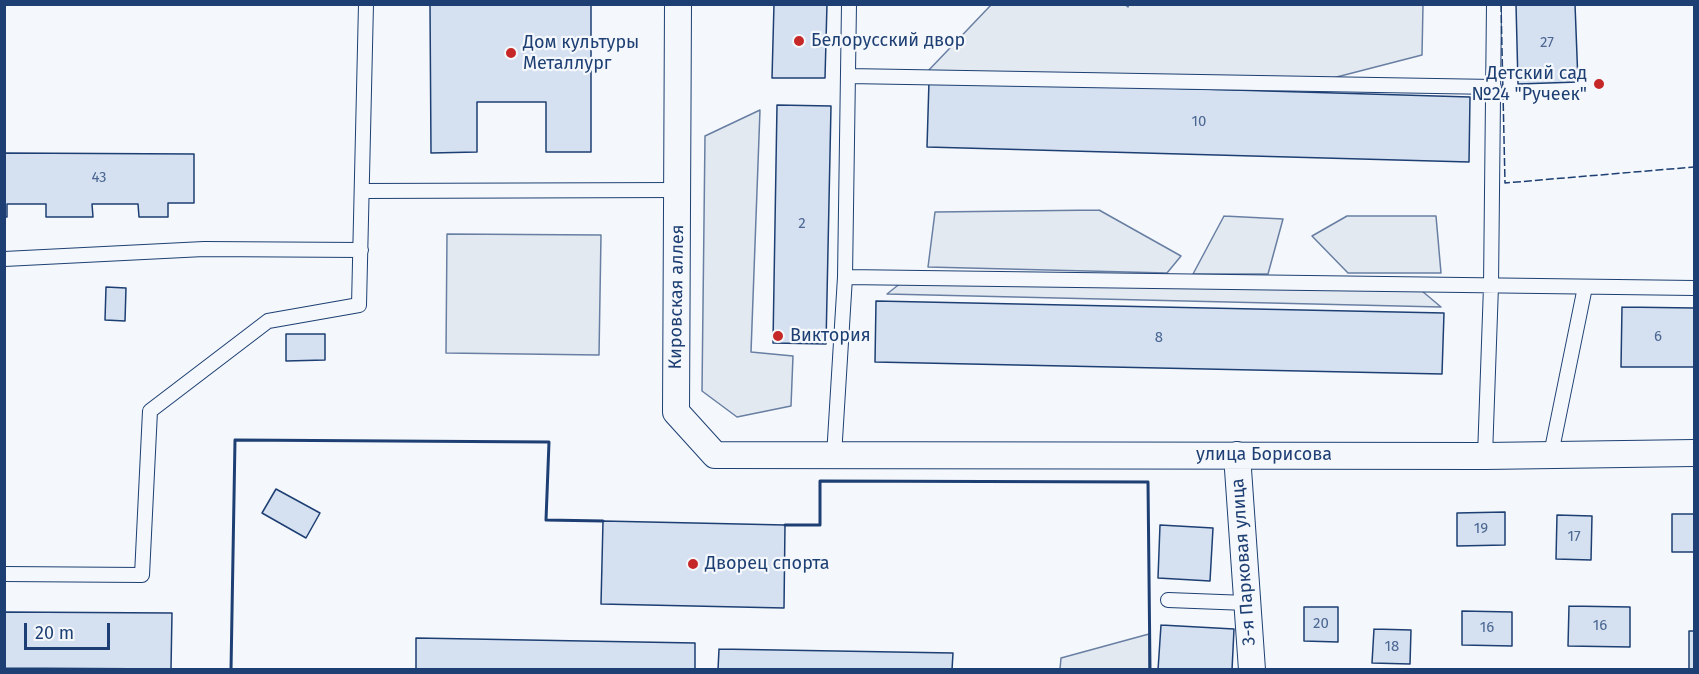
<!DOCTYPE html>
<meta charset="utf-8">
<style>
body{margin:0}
#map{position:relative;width:1699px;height:674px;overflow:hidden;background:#f4f7fb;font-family:"Fira Sans",sans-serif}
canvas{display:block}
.frame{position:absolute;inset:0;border:6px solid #1d3f73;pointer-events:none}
.scale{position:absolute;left:24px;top:623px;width:86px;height:27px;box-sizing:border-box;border:3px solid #1d3f73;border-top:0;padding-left:8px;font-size:18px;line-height:21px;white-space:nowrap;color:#1d3f73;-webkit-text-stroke:4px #f4f7fb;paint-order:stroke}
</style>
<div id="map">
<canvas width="1699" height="674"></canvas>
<div class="frame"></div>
<div class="scale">20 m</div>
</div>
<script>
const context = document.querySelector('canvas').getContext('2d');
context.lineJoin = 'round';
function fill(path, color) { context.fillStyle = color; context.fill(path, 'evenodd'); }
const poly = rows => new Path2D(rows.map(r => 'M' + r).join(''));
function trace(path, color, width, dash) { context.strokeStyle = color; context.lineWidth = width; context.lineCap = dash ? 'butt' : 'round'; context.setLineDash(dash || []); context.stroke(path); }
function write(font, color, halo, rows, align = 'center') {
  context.font = font + ' "Fira Sans",sans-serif'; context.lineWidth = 4.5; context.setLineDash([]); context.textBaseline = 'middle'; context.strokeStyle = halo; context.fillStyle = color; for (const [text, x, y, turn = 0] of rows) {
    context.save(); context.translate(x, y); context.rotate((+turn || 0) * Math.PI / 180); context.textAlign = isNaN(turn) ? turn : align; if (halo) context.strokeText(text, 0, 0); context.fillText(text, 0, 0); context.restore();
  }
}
const green = poly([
 [1124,4,1128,7,1129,4,1423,5,1422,55,1329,79,927,72,991,5,1124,4],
 [760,110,751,352,793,356,791,406,737,417,702,391,705,136,760,110],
 [1099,210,1181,256,1167,273,928,267,935,212,1099,210],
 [1224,216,1283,219,1268,274,1193,274,1224,216],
 [1347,216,1436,216,1441,273,1348,273,1312,236,1347,216],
 [447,234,601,235,599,355,446,353,447,234],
 [902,282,1422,291,1441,307,887,294,902,282],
 [1149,634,1149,669,1060,669,1061,658,1149,634]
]);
fill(green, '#e3e9f0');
trace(green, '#687fa3', 1.5);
const building = poly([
 [430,4,591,4,591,152,546,152,546,102,477,102,477,152,431,153,430,4],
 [774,4,827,4,825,78,772,78,774,4],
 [1516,4,1575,4,1578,82,1518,84,1516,4],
 [929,81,1470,97,1469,162,927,147,929,81],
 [777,105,831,106,826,344,773,343,777,105],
 [4,153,194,154,194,203,168,203,168,217,139,217,138,204,92,204,93,217,46,217,46,204,7,204,7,217,4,217,4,153],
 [106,287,126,288,125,321,105,320,106,287],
 [876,301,1444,313,1442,374,875,362,876,301],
 [1622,307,1694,308,1694,367,1621,367,1622,307],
 [286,334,325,334,325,360,286,361,286,334],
 [276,489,320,513,306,538,262,513,276,489],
 [1505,512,1505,545,1457,546,1457,513,1505,512],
 [1672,514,1694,514,1694,552,1672,552,1672,514],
 [1557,515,1592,516,1591,560,1556,559,1557,515],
 [603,521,785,525,784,608,601,604,603,521],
 [1160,525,1213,528,1210,581,1158,578,1160,525],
 [1569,606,1630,607,1630,647,1568,646,1569,606],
 [1304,607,1338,607,1338,642,1304,641,1304,607],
 [1462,611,1512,612,1512,646,1462,645,1462,611],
 [4,612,172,613,171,669,4,668,4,612],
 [1161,625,1234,629,1232,670,1158,670,1161,625],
 [1374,629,1411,630,1410,664,1372,663,1374,629],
 [1689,631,1694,631,1694,670,1689,670,1689,631],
 [416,638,695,643,695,670,416,670,416,638],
 [719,649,953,653,952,670,718,670,719,649]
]);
fill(building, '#d5e0f0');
trace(building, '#1d3f73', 1.5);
const lane = poly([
 [848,76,1494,87],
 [363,191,678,190],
 [4,259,204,249,361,250],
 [845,277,1694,288],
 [1551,454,1585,287],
 [834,456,845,277,849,4],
 [1485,456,1491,286,1494,4],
 [4,574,142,575,150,411,268,321,359,305,366,4],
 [1168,600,1247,603]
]);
const street = poly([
 [678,4,676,412,715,455,1485,456,1694,453],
 [1237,455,1252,670]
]);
trace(lane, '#1d3f73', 16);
trace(street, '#1d3f73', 28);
trace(lane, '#f4f7fb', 14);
trace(street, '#f4f7fb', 26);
trace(poly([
 [1501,4,1505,183,1694,167]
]), '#1d3f73', 1.5, [8, 3]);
trace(poly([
 [785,525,820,525,820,481,1148,482,1150,670],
 [231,670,235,440,549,442,546,520,603,521]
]), '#1d3f73', 3);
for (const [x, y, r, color] of [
 [799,41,6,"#c62828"],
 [511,53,6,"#c62828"],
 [1599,84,6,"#c62828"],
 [778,336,6,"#c62828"],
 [693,564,6,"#c62828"]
]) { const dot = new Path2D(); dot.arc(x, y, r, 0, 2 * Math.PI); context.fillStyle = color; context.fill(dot); trace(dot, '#f4f7fb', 2); }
write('15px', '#4b6792', null, [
 ["27",1547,43],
 ["10",1199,122],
 ["43",99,178],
 ["2",802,224],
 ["6",1658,337],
 ["8",1159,338],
 ["19",1481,529],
 ["17",1574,537],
 ["20",1321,624],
 ["16",1600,626],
 ["16",1487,628],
 ["18",1392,647]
]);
write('18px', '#1d3f73', '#f4f7fb', [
 ["Белорусский двор",811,41],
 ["Дом культуры",523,43],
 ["Металлург",523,64],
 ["Детский сад",1587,74,"right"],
 ["№24 \"Ручеек\"",1587,95,"right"],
 ["Виктория",790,336],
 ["Дворец спорта",705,564]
], 'left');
write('18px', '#1d3f73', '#f4f7fb', [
 ["Кировская аллея",677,297,-89],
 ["улица Борисова",1264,455],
 ["3-я Парковая улица",1244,562,-94]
]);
</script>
